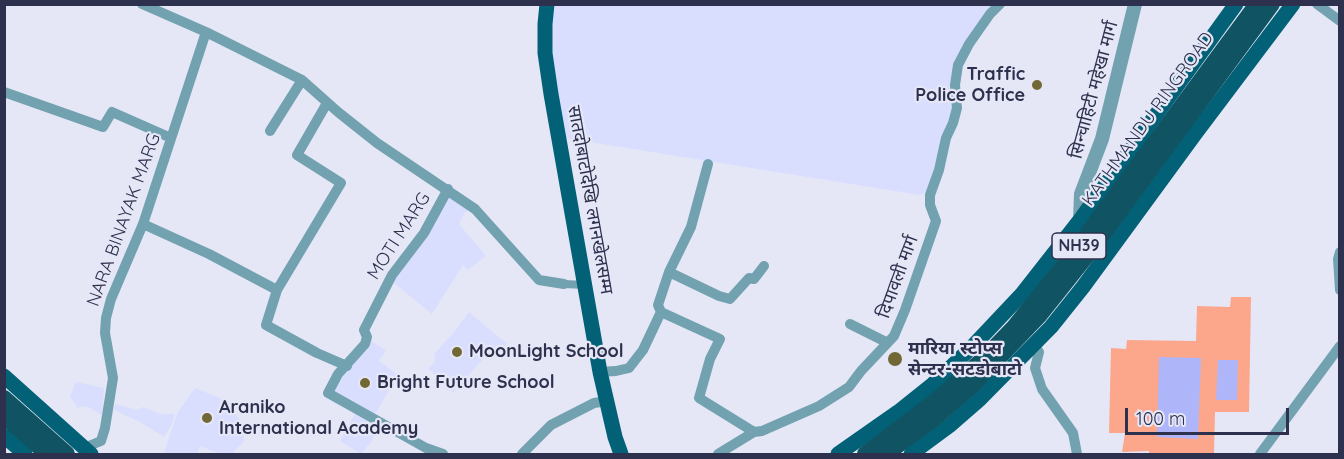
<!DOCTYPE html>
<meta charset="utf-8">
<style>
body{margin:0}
#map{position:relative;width:1344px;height:459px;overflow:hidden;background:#e5e7f7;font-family:Quicksand,sans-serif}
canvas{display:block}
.frame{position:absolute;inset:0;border:6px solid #2e314e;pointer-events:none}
.scale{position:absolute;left:1125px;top:408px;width:164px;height:27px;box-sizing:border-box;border:3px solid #2e314e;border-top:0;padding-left:8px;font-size:18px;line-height:21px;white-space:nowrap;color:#2e314e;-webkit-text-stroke:4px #e5e7f7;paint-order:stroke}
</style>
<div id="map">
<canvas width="1344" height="459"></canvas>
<div class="frame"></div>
<div class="scale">100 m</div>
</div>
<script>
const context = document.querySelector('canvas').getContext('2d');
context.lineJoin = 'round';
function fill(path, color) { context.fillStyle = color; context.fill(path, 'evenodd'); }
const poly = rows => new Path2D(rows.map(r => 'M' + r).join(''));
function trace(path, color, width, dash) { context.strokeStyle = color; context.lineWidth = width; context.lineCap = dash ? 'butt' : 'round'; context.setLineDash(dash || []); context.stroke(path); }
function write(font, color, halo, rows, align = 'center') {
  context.font = font + ' Quicksand,"Noto Sans Devanagari",sans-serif'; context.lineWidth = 4.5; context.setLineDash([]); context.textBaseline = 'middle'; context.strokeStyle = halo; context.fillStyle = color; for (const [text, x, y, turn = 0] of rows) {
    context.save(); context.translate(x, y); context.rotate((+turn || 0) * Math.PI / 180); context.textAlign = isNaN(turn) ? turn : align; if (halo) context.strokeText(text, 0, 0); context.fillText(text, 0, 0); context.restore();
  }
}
fill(poly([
 [555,5,995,5,960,57,958,100,927,191,920,195,564,138,550,33],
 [450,194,470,208,463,215,459,224,486,256,468,270,463,265,432,314,394,283,395,275],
 [469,312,507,344,499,355,483,344,477,351,485,357,453,393,428,368,434,363,435,353,455,331],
 [369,340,386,350,379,361,398,375,374,416,331,391],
 [76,382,104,388,102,415,86,406,78,408,70,396],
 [195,388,222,399,243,423,244,441,232,454,221,454,200,446,197,454,173,454,164,452,178,412],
 [115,404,137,410,143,407,160,414,175,414,171,426,164,437,140,422,114,410],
 [356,412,379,426,371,442,361,454,340,441]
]), '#d9deff');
fill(poly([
 [1231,297,1251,297,1249,412,1215,412,1214,454,1149,454,1149,451,1122,452,1125,433,1109,433,1111,348,1126,349,1127,340,1196,341,1197,306,1230,307]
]), '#fca68b');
fill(poly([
 [1159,357,1201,358,1198,439,1157,437],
 [1218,360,1238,360,1237,400,1216,400]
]), '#aeb6f9');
trace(poly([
 [564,284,585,285]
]), '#72a1af', 8);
trace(poly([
 [142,4,206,32,302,80,338,112,377,143,475,209,539,280,564,284],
 [1317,4,1340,21],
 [4,92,103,127,112,112,171,138],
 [270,131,302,80],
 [143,224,209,254,277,290,266,325,317,353,347,366],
 [1340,252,1338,259,1340,290],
 [669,272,719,296,730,299,749,278,754,279,764,266],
 [277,290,341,183,297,155,327,103],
 [661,312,720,339,710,359,699,398,754,432],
 [850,324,886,342],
 [1034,346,1039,352,1035,368,1042,389,1073,433,1077,454],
 [600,372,616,371,629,368,643,350,661,312,658,305,669,272,691,227,708,164],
 [84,448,101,441,105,428,113,378,105,333,106,318,111,299,143,224,206,32],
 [443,454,426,448,328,393,338,374,365,344,367,337,364,330,392,275,424,233,448,189],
 [522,454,551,425,594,403,607,401],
 [718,454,754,432,762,431,819,406,849,387,861,371,894,336,905,310,936,221,930,205,930,195,939,170,946,138,953,123,957,108,955,85,958,65,969,44,990,14,1000,4],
 [1260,454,1340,346]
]), '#72a1af', 10);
trace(poly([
 [1080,220,1081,194,1102,139,1135,4]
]), '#72a1af', 14);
trace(poly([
 [547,4,545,24,545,53,551,94,600,372,615,437,621,454],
 [4,376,91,454],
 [4,436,25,454],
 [838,454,898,412,933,384,972,347,1022,294,1080,220,1236,4],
 [911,454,949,426,980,399,1051,327,1083,287,1195,134,1293,4]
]), '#026176', 15);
trace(poly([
 [4,398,67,454],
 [4,416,47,454],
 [865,454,935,401,983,359,1014,327,1064,265,1257,4],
 [886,454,934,419,972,386,1039,316,1093,248,1272,4]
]), '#105464', 16);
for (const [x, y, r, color] of [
 [1037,85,6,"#726835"],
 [457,352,6,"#726835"],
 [895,359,8,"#726835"],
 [365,383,6,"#726835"],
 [207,418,6,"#726835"]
]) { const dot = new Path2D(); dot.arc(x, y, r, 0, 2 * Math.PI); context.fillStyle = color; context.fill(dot); trace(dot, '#e5e7f7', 2); }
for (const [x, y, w] of [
 [1079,246,54]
]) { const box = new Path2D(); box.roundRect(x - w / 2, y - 13, w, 26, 4.5); context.fillStyle = '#e5e7f7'; context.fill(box); trace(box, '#2e314e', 1.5); }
write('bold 16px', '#2e314e', null, [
 ["NH39",1079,246]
]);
write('bold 18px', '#2e314e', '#e5e7f7', [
 ["Traffic",1025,75,"right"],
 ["Police Office",1025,96,"right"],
 ["मारिया स्टोप्स",908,349],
 ["सेन्टर-सटडोबाटो",908,370],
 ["MoonLight School",469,352],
 ["Bright Future School",377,383],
 ["Araniko",219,408],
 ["International Academy",219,429]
], 'left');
write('18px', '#2e314e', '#e5e7f7', [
 ["सिन्चाहिटी महेखा मार्ग",1094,90,-75],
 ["KATHMANDU RINGROAD",1148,119,-54],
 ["सातदोबाटोदेखि लगनखेलसम्म",590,200,80],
 ["NARA BINAYAK MARG",124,220,-70],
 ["MOTI MARG",399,236,-57],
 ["दिपावली मार्ग",898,277,-70]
]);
</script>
